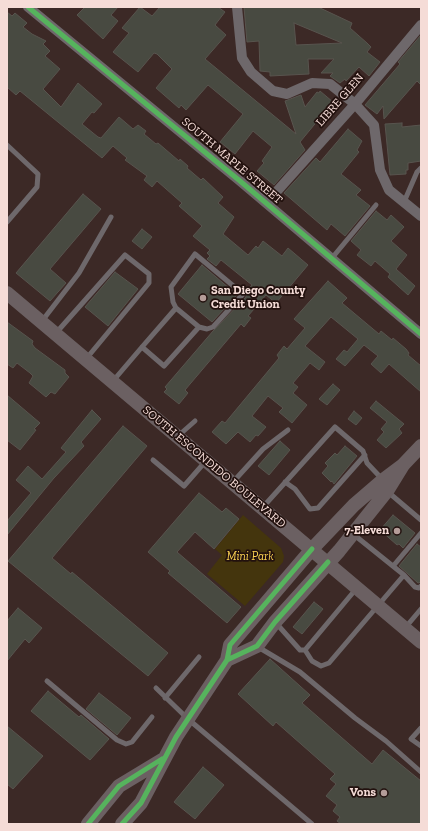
<!DOCTYPE html>
<style>
body{margin:0}
#map{position:relative;width:428px;height:831px;overflow:hidden;background:#3c2926;font-family:"Zilla Slab",serif}
canvas{display:block}
.frame{position:absolute;inset:0;border:8px solid #f5dcd7;pointer-events:none}
</style>
<div id="map">
<canvas width="428" height="831"></canvas>
<div class="frame"></div>
</div>
<script>
const context = document.querySelector('canvas').getContext('2d');
context.lineJoin = 'round';
function fill(path, color) { context.fillStyle = color; context.fill(path, 'evenodd'); }
const poly = rows => new Path2D(rows.map(r => 'M' + r).join(''));
function trace(path, color, width, dash) { context.strokeStyle = color; context.lineWidth = width; context.lineCap = dash ? 'butt' : 'round'; context.setLineDash(dash || []); context.stroke(path); }
function write(font, color, halo, rows, align = 'center') {
  context.font = font + ' "Zilla Slab",serif'; context.lineWidth = 3.5; context.setLineDash([]); context.textBaseline = 'middle'; context.strokeStyle = halo; context.fillStyle = color; for (const [text, x, y, turn = 0] of rows) {
    context.save(); context.translate(x, y); context.rotate((+turn || 0) * Math.PI / 180); context.textAlign = isNaN(turn) ? turn : align; if (halo) context.strokeText(text, 0, 0); context.fillText(text, 0, 0); context.restore();
  }
}
fill(poly([
 [243,515,281,548,284,556,283,562,245,606,207,574,222,555,215,549]
]), '#44350d');
const building = poly([
 [85,7,118,7,111,15,118,21,103,39,77,15,85,7],
 [140,7,152,16,160,7,218,7,225,12,215,25,226,35,205,59,296,134,285,101,301,95,305,107,317,92,319,93,320,91,333,102,300,142,305,150,274,185,257,171,264,163,262,161,272,147,253,131,235,154,220,142,243,114,208,85,186,110,181,105,179,108,156,88,172,69,157,54,154,53,138,72,113,52,129,33,122,28,140,7],
 [244,7,318,7,352,23,350,28,367,43,371,47,367,52,380,62,369,76,359,67,346,81,345,79,340,83,330,76,333,73,321,73,334,59,308,59,309,74,270,76,270,72,260,71,259,41,247,42,244,7],
 [294,23,342,43,296,45,294,23],
 [7,12,12,16,15,13,27,23,23,27,32,34,46,41,43,44,50,51,45,56,60,69,43,89,61,107,78,83,102,104,94,113,92,112,82,124,98,137,101,138,119,117,133,129,138,125,146,131,144,134,156,144,158,143,179,161,180,159,188,166,187,168,201,180,203,178,223,197,218,203,234,217,223,234,248,255,256,246,258,248,263,241,282,256,288,248,308,265,276,303,266,295,248,316,251,318,244,327,241,324,185,390,188,393,179,404,164,392,167,389,165,387,213,331,246,297,246,292,252,285,221,260,216,266,207,259,210,256,207,253,210,250,193,236,202,226,179,206,182,203,157,181,152,187,144,180,147,176,125,160,127,158,113,146,102,158,20,91,16,95,7,87,7,12],
 [421,35,421,85,417,81,384,119,383,106,377,114,365,105,400,64,398,62,421,35],
 [402,123,402,127,421,125,421,161,408,163,408,170,406,170,406,174,390,175,385,124,402,123],
 [348,129,362,141,357,150,359,152,341,174,361,190,356,195,370,206,345,236,331,224,327,230,284,193,316,158,320,162,348,129],
 [83,194,101,209,50,269,66,283,50,301,16,273,83,194],
 [376,211,387,220,391,215,404,227,391,241,407,255,396,269,415,286,408,295,388,277,390,274,375,261,371,266,357,255,361,250,351,241,376,211],
 [142,229,152,237,142,249,132,241,142,229],
 [202,265,237,295,212,322,178,294,202,265],
 [115,272,138,289,108,326,85,307,115,272],
 [328,281,347,298,342,303,379,334,381,331,392,340,393,338,406,349,409,353,408,355,421,366,421,392,389,364,381,373,371,364,378,356,364,345,345,366,336,359,344,350,347,352,358,339,331,317,305,346,325,362,319,370,310,363,293,383,298,387,293,393,307,405,292,423,279,412,283,408,268,396,252,416,266,427,258,436,256,435,250,442,238,432,226,444,212,432,222,421,225,423,279,358,277,355,284,346,287,349,305,328,294,319,328,281],
 [7,322,33,341,32,344,35,348,65,370,65,373,69,377,55,394,51,392,46,397,29,383,33,376,30,373,17,363,13,368,7,364,7,322],
 [333,384,340,390,327,405,319,399,333,384],
 [7,395,40,423,34,429,36,430,20,450,7,440,7,395],
 [376,401,404,424,399,429,402,433,386,448,377,440,384,432,381,429,387,422,370,408,376,401],
 [92,410,101,419,81,442,84,446,54,478,7,535,7,521,31,493,16,480,28,466,42,479,66,452,61,448,92,410],
 [354,411,362,418,356,425,348,419,354,411],
 [123,426,147,446,52,558,71,574,72,572,168,653,148,676,8,561,123,426],
 [280,441,290,450,269,475,258,466,280,441],
 [345,446,357,456,334,484,332,481,331,482,322,473,328,466,325,463,335,453,337,455,345,446],
 [199,493,222,512,226,508,239,519,214,549,195,532,177,552,241,607,227,623,168,573,170,571,148,552,199,493],
 [393,515,415,533,403,548,399,544,397,545,380,530,393,515],
 [417,544,421,547,421,582,418,583,399,566,417,544],
 [314,602,323,609,302,634,293,627,314,602],
 [18,608,42,628,29,643,25,639,7,661,7,621,18,608],
 [270,659,310,695,302,703,372,764,383,750,421,781,421,824,341,824,337,821,340,817,333,811,337,805,326,796,336,784,330,779,335,774,276,722,273,726,238,694,270,659],
 [48,691,79,717,81,715,109,739,90,760,31,711,48,691],
 [99,693,131,718,117,735,86,709,99,693],
 [7,726,43,756,13,789,7,784,7,726],
 [203,767,224,785,195,819,174,802,203,767]
]);
fill(building, '#484a41');
trace(building, '#58544e', 1);
trace(poly([
 [7,145,38,174,37,187,7,222],
 [404,202,417,172,421,168],
 [332,258,376,205],
 [176,308,173,302,171,287,195,254,243,294,213,327,207,329,199,327],
 [42,321,79,273,111,217],
 [56,333,125,255,149,274,149,283,86,359],
 [113,381,142,347,176,308,199,327,164,366,142,347],
 [178,436,195,421],
 [153,460,184,486,205,462],
 [233,482,263,449,288,430],
 [285,482,295,489,310,509,318,508,365,455],
 [388,492,421,520],
 [263,507,335,427,363,451,367,463,383,480],
 [394,565,421,533],
 [404,575,415,587,419,588,421,586],
 [276,623,300,650,305,650,356,589],
 [405,628,421,609],
 [258,647,300,672,355,718,386,741,421,772],
 [305,650,312,661,321,666,329,663,404,575,353,534],
 [47,681,117,740,126,744,132,742,152,717],
 [156,688,188,719,312,824],
 [165,698,199,657],
 [421,728,411,739,421,746]
]), '#6e686b', 5);
trace(poly([
 [28,7,240,181,421,334],
 [237,7,242,58,251,72,273,91,287,94,312,83,330,84,355,104,374,125,380,170,389,190,421,216],
 [278,190,355,104,421,25]
]), '#6e686b', 10);
trace(poly([
 [7,293,421,642],
 [227,660,257,646,275,622,339,551,387,491,403,465,421,446],
 [88,824,119,786,162,760],
 [122,824,141,803,176,737,227,660,230,645,312,549,354,505,383,480,403,465]
]), '#6b6062', 14);
trace(poly([
 [28,7,240,181,421,334],
 [227,660,257,646,275,622,328,562],
 [88,824,119,786,162,759],
 [122,824,141,803,176,737,227,660,230,645,312,549]
]), '#56b35d', 5);
for (const [x, y, r, color] of [
 [203,298,4,"#b49d99"],
 [397,531,4,"#b49d99"],
 [384,793,4,"#b49d99"]
]) { const dot = new Path2D(); dot.arc(x, y, r, 0, 2 * Math.PI); context.fillStyle = color; context.fill(dot); trace(dot, '#22110e', 1.5); }
write('12px', '#f5dcd7', '#22110e', [
 ["LIBRE GLEN",340,100,-49],
 ["SOUTH MAPLE STREET",232,161,40],
 ["SOUTH ESCONDIDO BOULEVARD",214,467,40]
]);
write('bold 12px', '#f5dcd7', '#22110e', [
 ["San Diego County",211,291,"left"],
 ["Credit Union",211,305,"left"],
 ["7-Eleven",389,531],
 ["Vons",376,793]
], 'right');
write('italic 12px', '#fed553', '#22110e', [
 ["Mini Park",250,557]
]);
</script>
